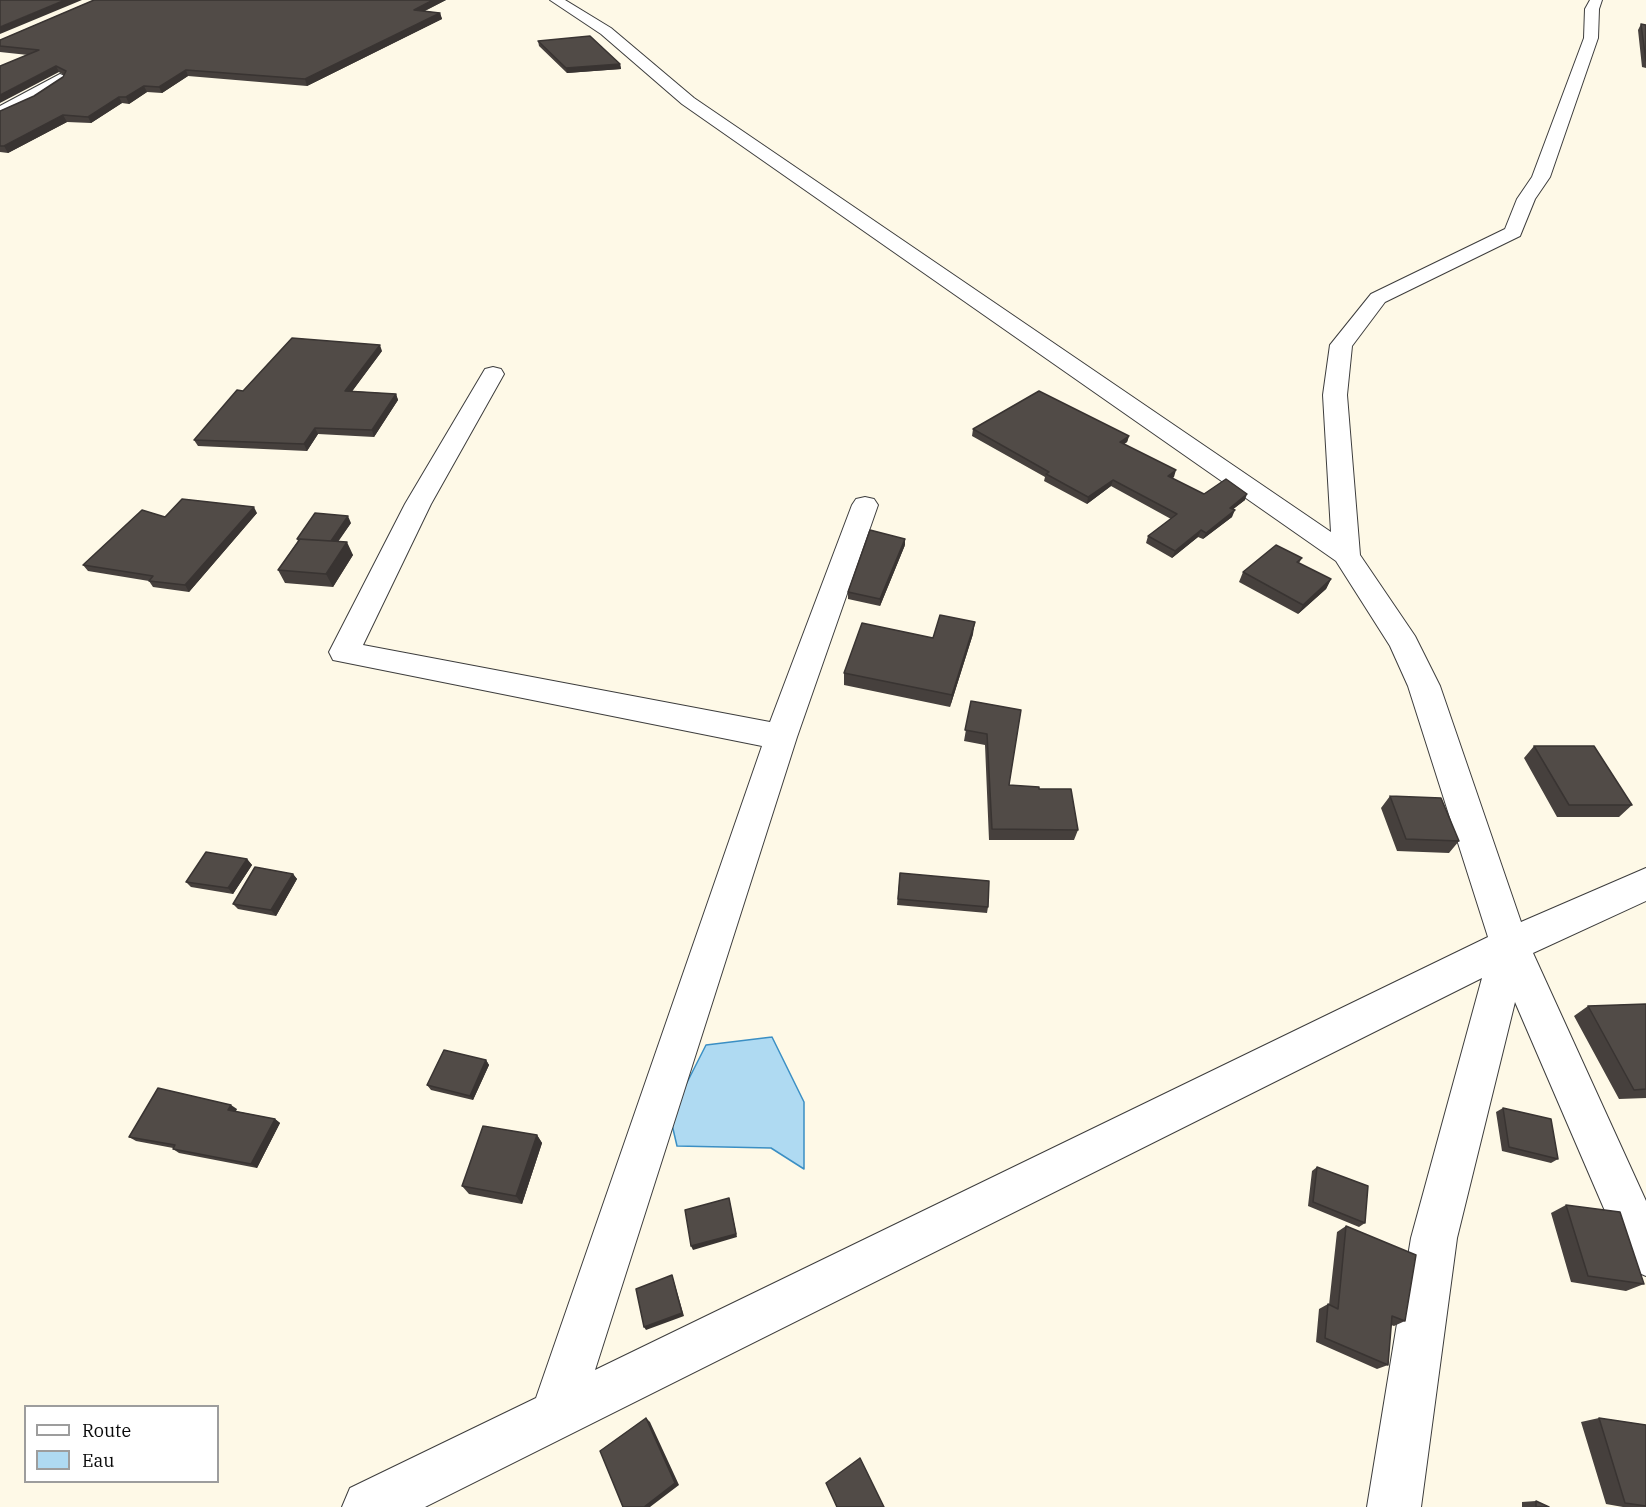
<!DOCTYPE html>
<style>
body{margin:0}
#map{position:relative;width:1646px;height:1507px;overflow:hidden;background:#fef9e7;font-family:"IBM Plex Serif",serif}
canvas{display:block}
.legend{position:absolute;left:24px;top:1405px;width:195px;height:78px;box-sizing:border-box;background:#fff;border:2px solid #9d9d9d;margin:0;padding:8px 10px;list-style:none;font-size:18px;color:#0a0a0a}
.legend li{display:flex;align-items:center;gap:12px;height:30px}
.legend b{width:30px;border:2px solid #9d9d9d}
</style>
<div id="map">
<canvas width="1646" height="1507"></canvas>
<ul class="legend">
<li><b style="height:8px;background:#fff"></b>Route</li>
<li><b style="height:16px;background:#afdaf2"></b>Eau</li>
</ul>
</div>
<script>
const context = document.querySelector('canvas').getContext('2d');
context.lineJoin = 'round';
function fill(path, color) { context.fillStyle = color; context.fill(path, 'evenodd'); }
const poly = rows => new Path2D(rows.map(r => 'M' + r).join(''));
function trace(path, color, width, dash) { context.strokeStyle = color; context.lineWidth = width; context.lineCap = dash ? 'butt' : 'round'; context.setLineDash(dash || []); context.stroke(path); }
const water = poly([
 [772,1037,804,1102,804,1169,771,1148,677,1146,670,1116,706,1045,772,1037]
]);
fill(water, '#afdaf2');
trace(water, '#3b8fc4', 1.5);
const minor = poly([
 [550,0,565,0,611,28,694,98,1331,532,1323,395,1330,345,1371,294,1505,229,1517,199,1532,177,1584,38,1585,9,1590,0,1602,0,1599,9,1598,38,1550,177,1535,199,1520,236,1385,302,1352,346,1347,395,1360,555,1415,636,1440,686,1521,922,1646,868,1646,901,1533,953,1646,1201,1646,1276,1630,1269,1515,1002,1457,1238,1421,1507,1367,1507,1411,1238,1482,978,425,1507,342,1507,350,1488,536,1398,762,746,333,660,329,652,405,504,485,369,493,367,501,369,504,374,431,504,363,645,770,722,852,505,856,499,865,497,874,499,878,505,797,737,595,1370,1488,937,1408,686,1390,646,1336,561,682,104,601,34,550,0],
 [60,74,65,76,68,79,65,82,37,100,0,117,0,106,60,74]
]);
trace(minor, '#3d3d3d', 2);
fill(minor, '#fff');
fill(poly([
 [94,0,446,0,425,11,440,13,442,19,307,86,188,76,162,93,147,92,129,104,122,103,91,123,67,122,8,153,0,152,0,111,34,96,63,77,64,75,28,55,0,52,0,40],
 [1641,24,1646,25,1646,68,1642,67,1638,30],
 [538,41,620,64,621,69,567,73,539,46],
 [382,351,352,391,396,394,398,400,374,437,318,434,307,451,198,446,194,440,243,391],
 [973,429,1129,436,1127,442,1124,444,1174,477,1172,478,1204,494,1245,500,1233,509,1232,517,1203,539,1198,537,1172,558,1146,543,1148,536,1171,519,1111,486,1087,504,1044,481,1045,477,972,436],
 [257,513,189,592,153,587,149,581,88,571,83,565,165,517],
 [351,523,338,542,353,555,333,587,285,583,278,570,298,541,297,539],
 [905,545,880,606,848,599,848,592],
 [1302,558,1299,563,1331,579,1326,589,1298,614,1239,582,1243,572],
 [973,634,950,707,844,685,844,673],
 [971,701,1021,710,1009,785,1039,789,1078,830,1074,840,989,840,985,745,964,741],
 [1534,746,1632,805,1619,817,1557,817,1524,758],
 [1390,796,1459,841,1449,853,1397,851,1381,808],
 [247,859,252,865,233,894,191,887,186,882],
 [900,873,988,907,987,913,897,905],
 [293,874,297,879,276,916,238,909,233,904],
 [1646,1004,1646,1098,1619,1099,1574,1016,1588,1006],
 [486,1060,489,1065,473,1100,431,1090,427,1085],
 [1503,1108,1558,1159,1551,1163,1502,1151,1496,1112],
 [237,1109,235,1111,275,1119,280,1123,257,1168,179,1153,173,1149,173,1148,136,1141,129,1137],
 [537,1135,542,1143,522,1204,469,1194,462,1186],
 [1317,1167,1365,1223,1359,1227,1308,1206,1312,1171],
 [1566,1205,1644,1284,1626,1291,1571,1282,1551,1213],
 [1346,1226,1405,1321,1394,1326,1391,1325,1388,1365,1377,1369,1316,1342,1319,1309,1328,1304,1329,1305,1337,1232],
 [1599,1418,1646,1425,1646,1507,1623,1507,1606,1504,1581,1422],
 [1536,1501,1549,1507,1522,1507,1522,1502]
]), '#46403d');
fill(poly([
 [65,0,82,0,0,34,0,27],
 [433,0,446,0,416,15,414,10],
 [440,13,442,19,307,86,305,79],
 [620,64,621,69,567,73,566,68],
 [56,66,59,72,0,103,0,95],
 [186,70,188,76,162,93,159,87],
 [144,86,147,92,129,104,126,97],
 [119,97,122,103,91,123,88,117],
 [63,115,67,122,8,153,4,146],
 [380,345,382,351,348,397,345,391],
 [396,394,398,400,374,437,372,430],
 [315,428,318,434,307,451,304,444],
 [1129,436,1127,442,1118,448,1120,442],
 [1176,470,1174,477,1166,482,1168,476],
 [1113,480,1111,486,1087,504,1088,497],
 [1247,494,1245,500,1227,514,1230,508],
 [254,507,257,513,189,592,185,585],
 [1235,510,1232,517,1203,539,1206,533],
 [348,516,351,523,333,548,330,542],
 [1201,530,1198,537,1172,558,1175,551],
 [905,539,905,545,880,606,880,599],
 [347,542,353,555,333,587,326,574],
 [1331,579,1326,589,1298,614,1303,605],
 [975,622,973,634,950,707,952,695],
 [247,859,252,865,233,894,228,888],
 [293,874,297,879,276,916,271,910],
 [486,1060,489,1065,473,1100,470,1096],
 [231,1105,237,1109,234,1115,228,1110],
 [275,1119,280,1123,257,1168,251,1164],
 [537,1135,542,1143,522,1204,516,1196],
 [729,1198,737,1237,693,1250,691,1246],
 [672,1275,684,1316,646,1330,644,1327],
 [646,1418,650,1422,679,1485,650,1507,644,1507]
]), '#393432');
const building = poly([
 [0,0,65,0,0,27,0,0],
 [94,0,433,0,414,10,440,13,305,79,186,70,159,87,144,86,126,97,119,97,88,117,63,115,4,146,0,146,0,111,34,96,63,77,66,71,56,66,0,95,0,66,39,50,0,46,0,40,94,0],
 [1641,24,1646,25,1646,61,1641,24],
 [590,36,620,64,566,68,538,41,590,36],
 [292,338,380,345,345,391,396,394,372,430,315,428,304,444,194,440,237,390,243,391,292,338],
 [1039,391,1129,436,1120,442,1176,470,1168,476,1204,494,1226,479,1247,494,1230,508,1235,510,1206,533,1201,530,1175,551,1148,536,1177,514,1113,480,1088,497,1046,474,1049,472,973,429,1039,391],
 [182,499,254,507,185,585,149,581,153,576,83,565,142,510,165,517,182,499],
 [315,513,348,516,331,541,297,539,315,513],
 [870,530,905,539,880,599,848,592,870,530],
 [300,539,347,542,326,574,278,570,300,539],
 [1276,545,1302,558,1297,562,1331,579,1303,605,1243,572,1276,545],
 [940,615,975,622,952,695,844,673,862,623,933,638,940,615],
 [971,701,1021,710,1009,785,1039,787,1039,789,1071,789,1078,830,992,829,987,734,965,730,971,701],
 [1534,746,1594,746,1632,805,1569,805,1534,746],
 [1390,796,1441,798,1459,841,1406,839,1390,796],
 [206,852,247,859,228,888,186,882,206,852],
 [255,867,293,874,271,910,233,904,255,867],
 [900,873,989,881,988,907,898,899,900,873],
 [1646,1004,1646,1089,1634,1090,1588,1006,1646,1004],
 [444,1050,486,1060,470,1096,427,1085,444,1050],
 [158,1088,231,1105,228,1110,275,1119,251,1164,173,1149,175,1145,129,1137,158,1088],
 [1503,1108,1551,1119,1558,1159,1509,1147,1503,1108],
 [483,1126,537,1135,516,1196,462,1186,483,1126],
 [1317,1167,1368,1186,1365,1223,1313,1202,1317,1167],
 [729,1198,736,1234,691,1246,685,1210,729,1198],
 [1566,1205,1620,1212,1644,1284,1588,1276,1566,1205],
 [1346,1226,1416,1255,1405,1321,1392,1316,1388,1365,1325,1338,1328,1304,1338,1309,1346,1226],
 [672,1275,682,1313,644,1327,636,1289,672,1275],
 [646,1418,675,1483,644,1507,623,1507,600,1451,646,1418],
 [1599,1418,1646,1425,1646,1506,1625,1503,1599,1418],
 [860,1458,884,1507,837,1507,826,1483,860,1458],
 [1536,1501,1549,1507,1536,1507,1536,1501]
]);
fill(building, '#514b47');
trace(building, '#393432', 1.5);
</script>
